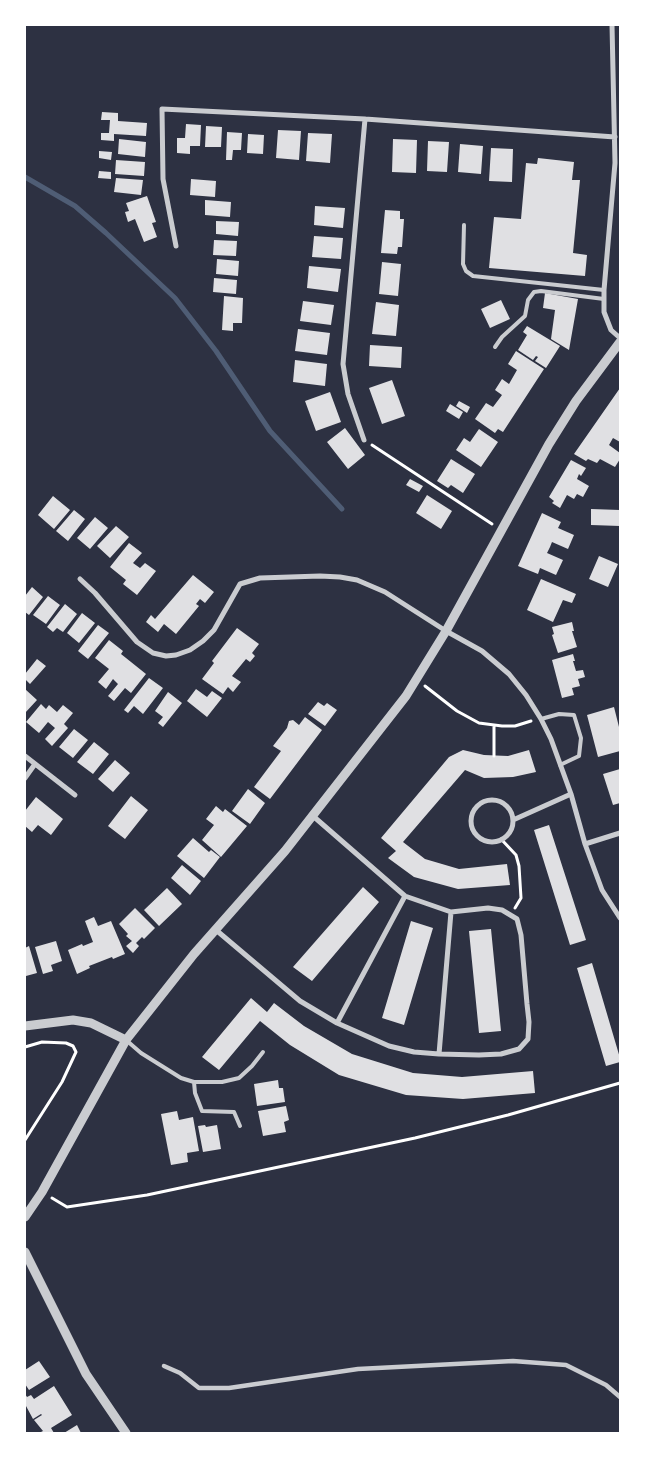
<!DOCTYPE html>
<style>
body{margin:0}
#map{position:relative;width:645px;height:1458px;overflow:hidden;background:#2d3142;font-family:"Fira Sans Condensed",sans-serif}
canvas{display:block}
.frame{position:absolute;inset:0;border:26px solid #fff;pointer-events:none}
</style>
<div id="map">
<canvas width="645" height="1458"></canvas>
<div class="frame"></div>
</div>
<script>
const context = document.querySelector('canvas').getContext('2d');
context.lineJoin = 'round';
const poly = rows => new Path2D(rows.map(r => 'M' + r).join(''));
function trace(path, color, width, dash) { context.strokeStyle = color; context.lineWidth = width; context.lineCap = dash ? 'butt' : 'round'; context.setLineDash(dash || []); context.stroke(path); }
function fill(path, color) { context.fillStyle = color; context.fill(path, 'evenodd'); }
trace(poly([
 [25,177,75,206,106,233,175,298,216,351,270,431,342,509]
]), '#4f5d75', 5);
fill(poly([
 [102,112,118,113,118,121,147,123,146,136,114,134,114,141,101,140,101,133,109,133,110,120,101,120],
 [186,124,201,125,200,146,190,146,190,154,177,153,177,138,185,138],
 [206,126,222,127,221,147,205,147],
 [278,130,301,131,299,160,276,158],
 [227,132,242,133,241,150,233,150,232,160,226,160],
 [308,133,332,134,330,163,306,161],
 [248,134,264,135,263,154,247,153],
 [119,139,146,142,145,157,118,154],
 [393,139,417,140,416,173,392,172],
 [428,141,449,142,447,172,427,171],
 [460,144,483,146,481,174,458,172],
 [491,148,513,149,512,182,489,181],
 [99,151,112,152,111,160,99,158],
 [538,158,574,162,572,180,580,180,573,253,587,255,585,276,489,268,494,217,521,219,526,163,537,164],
 [116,160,145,162,144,176,115,174],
 [99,171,111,172,111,179,98,178],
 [116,178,143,180,141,195,114,192],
 [191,179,216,181,215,197,190,195],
 [147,196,156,222,152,223,157,237,144,242,135,219,128,222,125,212,129,211,126,203],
 [205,200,231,202,230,217,205,215],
 [315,206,345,208,343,228,314,225],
 [385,210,400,211,400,219,404,219,402,247,398,247,397,254,381,253],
 [216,221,239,222,238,236,216,234],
 [314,236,343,238,341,259,312,257],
 [214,240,237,241,236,256,213,255],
 [217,259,239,261,238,276,216,274],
 [382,262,401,264,398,296,379,294],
 [309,266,341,269,338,292,307,288],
 [214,278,237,280,236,294,213,292],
 [545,293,578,299,569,350,551,339,555,310,543,308],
 [224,296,243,298,242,323,233,323,233,331,222,330],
 [501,300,510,319,490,328,481,309],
 [303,301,334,305,331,325,300,321],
 [376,302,399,305,396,336,372,334],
 [527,326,560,346,546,368,535,361,538,357,536,356,533,360,518,350,527,335,523,332],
 [298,329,330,333,327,355,295,351],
 [370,345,402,347,401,368,369,366],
 [516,351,544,369,503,432,498,429,495,433,475,419,486,403,493,407,502,395,495,390,502,379,509,384,517,370,508,364],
 [295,360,327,364,325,386,293,382],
 [392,380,405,416,382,424,369,388],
 [620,388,620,442,613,438,609,445,620,453,620,459,615,467,600,459,597,463,588,459,586,461,574,454],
 [330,392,341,422,316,431,305,401],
 [459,401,470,407,467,413,456,406],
 [450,404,463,412,459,419,446,411],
 [345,428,365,455,348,469,327,442],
 [479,429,498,442,481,467,456,450,464,438,470,442],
 [451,459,475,474,463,493,451,485,448,488,437,481],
 [571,460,586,468,581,476,579,474,577,479,589,486,583,497,577,494,574,499,567,495,560,508,552,503,554,501,549,497],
 [410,479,423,486,419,492,406,485],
 [427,495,452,511,441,529,416,513],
 [53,496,70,510,54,529,38,515],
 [591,509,620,510,620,526,591,525],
 [74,510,85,519,68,541,56,531],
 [542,513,561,522,558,528,574,535,568,549,552,542,550,547,547,553,563,560,556,575,540,568,538,574,518,566],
 [95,517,108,528,90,549,77,538],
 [116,526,129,537,110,558,97,546],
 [129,543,142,553,133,563,140,568,145,563,156,571,137,595,123,584,126,580,110,567],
 [599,556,618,564,608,587,589,579],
 [193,575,214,592,205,603,200,599,196,604,199,606,176,634,164,624,158,632,146,622,151,615,155,619],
 [541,579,576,594,572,603,563,600,553,622,527,610],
 [32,587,43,597,29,615,25,612,25,596],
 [48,596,60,605,46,624,33,615],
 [65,604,77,614,63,632,57,628,53,632,47,627],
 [82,613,95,623,79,643,67,633],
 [572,622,574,631,572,631,577,647,558,653,552,635,554,634,552,627],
 [98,625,109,633,88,659,78,651],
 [237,628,259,644,252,653,255,656,250,662,246,659,232,676,241,682,233,692,228,687,223,694,202,679,214,663,212,661],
 [109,640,123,651,121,654,146,674,131,693,125,688,114,701,108,696,118,684,113,679,106,689,98,682,109,669,95,658],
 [573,654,575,661,573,661,576,671,583,670,585,677,578,679,580,686,572,688,574,695,562,698,552,660],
 [37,659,46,666,30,684,25,679,25,674],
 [149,678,163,688,143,714,134,706,128,713,124,710],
 [25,689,37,700,25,713],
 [196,689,207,697,212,691,222,698,207,717,187,701],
 [168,692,182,703,163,727,158,723,163,717,155,711],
 [318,702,324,706,327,703,337,710,325,726,308,714],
 [41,704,46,709,49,705,57,712,63,705,73,713,64,724,68,728,52,746,45,739,55,728,48,722,39,733,26,722],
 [614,707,620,731,620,751,598,757,587,715],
 [305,717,322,730,270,799,254,787,281,751,273,746,287,728,289,721,293,720,299,725],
 [74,729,88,740,73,758,59,747],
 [94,742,109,754,93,774,77,762],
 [463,750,484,755,508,756,529,750,536,772,513,777,484,778,465,770,403,842,425,859,459,869,507,864,510,885,458,889,414,877,388,858,396,851,381,838,449,757],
 [115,760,130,773,113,792,98,779],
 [620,769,620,803,613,805,603,774],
 [248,789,265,803,250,824,232,811],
 [131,796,148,810,125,839,108,826],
 [36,797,63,819,51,835,38,825,32,832,25,826,25,811],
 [216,806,223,812,225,809,247,826,221,857,202,840,214,825,206,819],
 [549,825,586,940,570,945,534,830],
 [193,838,209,852,211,850,220,857,204,878,177,856],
 [182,865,201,881,190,895,171,878],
 [363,887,379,902,312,981,293,967],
 [167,888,182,904,159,926,144,910],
 [135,908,155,928,144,939,142,937,136,943,139,946,133,953,126,946,132,941,126,936,128,934,119,924],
 [94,917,98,926,111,921,125,954,113,959,112,957,89,966,90,968,77,974,68,950,82,944,83,946,93,942,85,921],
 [411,921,433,928,404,1025,382,1018],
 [491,929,501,1031,479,1033,469,931],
 [56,941,62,961,51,965,53,971,43,974,35,947],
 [29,946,37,973,26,976,25,948],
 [592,963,620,1058,620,1062,606,1066,577,968],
 [251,998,267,1012,274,1003,304,1026,352,1054,413,1073,462,1077,533,1071,535,1093,463,1099,406,1095,339,1075,290,1045,260,1021,219,1070,202,1057],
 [278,1080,279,1088,283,1088,285,1102,257,1106,254,1084],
 [286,1106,289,1120,284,1122,286,1132,263,1136,258,1111],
 [177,1111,179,1120,193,1117,199,1151,187,1153,188,1162,171,1165,161,1114],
 [205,1125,206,1127,217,1125,221,1149,203,1152,198,1126],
 [39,1361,50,1377,29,1390,25,1384,25,1370],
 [54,1386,72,1415,51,1428,54,1433,39,1433,43,1431,34,1420,42,1415,41,1414,33,1419,26,1406,25,1407,25,1394,27,1397,31,1395,34,1399],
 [77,1425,81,1433,64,1433]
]), '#e0e0e3');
trace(poly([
 [372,445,492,524],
 [425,686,457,711,479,723,502,726,515,726,531,721],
 [494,726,494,756],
 [501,839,516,855,519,866,521,898,515,908],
 [25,1047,42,1042,66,1043,73,1046,76,1052,62,1082,25,1140],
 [52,1198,67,1207,147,1195,415,1138,508,1115,620,1083]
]), '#fff', 3);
trace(poly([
 [464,225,463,264,466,271,473,276,604,290],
 [495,347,502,337,525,316,528,300,534,292,541,291,604,299],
 [541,719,559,714,574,715,581,738,579,756,560,765],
 [126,1040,141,1053,181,1078,194,1082,222,1082,239,1078,252,1066,263,1052],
 [194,1082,195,1093,202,1111,234,1112,240,1126]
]), '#caccd0', 4);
trace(poly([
 [164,1366,180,1373,199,1388,229,1388,358,1369,513,1361,566,1365,606,1385,620,1397]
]), '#caccd0', 4.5);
trace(poly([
 [612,25,615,163,604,290,604,312,611,330,620,338],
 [176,246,163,179,162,109,365,119,615,137],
 [364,440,348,394,343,364,365,119],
 [80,579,95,593,137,642,153,653,166,656,176,655,190,650,203,641,214,630,240,584,260,578,320,576,340,577,357,580,385,592,446,631,482,651,509,674,526,695,541,719,551,739,571,794,585,844,602,890,620,918],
 [25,756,75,795],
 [25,778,35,764],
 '471 821a21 21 0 1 1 42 0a21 21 0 1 1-42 0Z',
 [513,820,571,794],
 [585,844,620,833],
 [216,930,300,1001,337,1023,389,1046,414,1052,439,1054,479,1055,501,1054,519,1049,528,1039,529,1022,527,1004,521,935,517,919,502,910,488,908,451,912,405,896,313,816],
 [337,1023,405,896],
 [439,1054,451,912]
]), '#caccd0', 5);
trace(poly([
 [25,1026,73,1020,91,1023,126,1040],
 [25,1217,42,1192,126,1040,194,954,285,851,406,696,446,631,549,444,576,401,620,342],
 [25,1252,86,1374,126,1433]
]), '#caccd0', 9);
</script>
